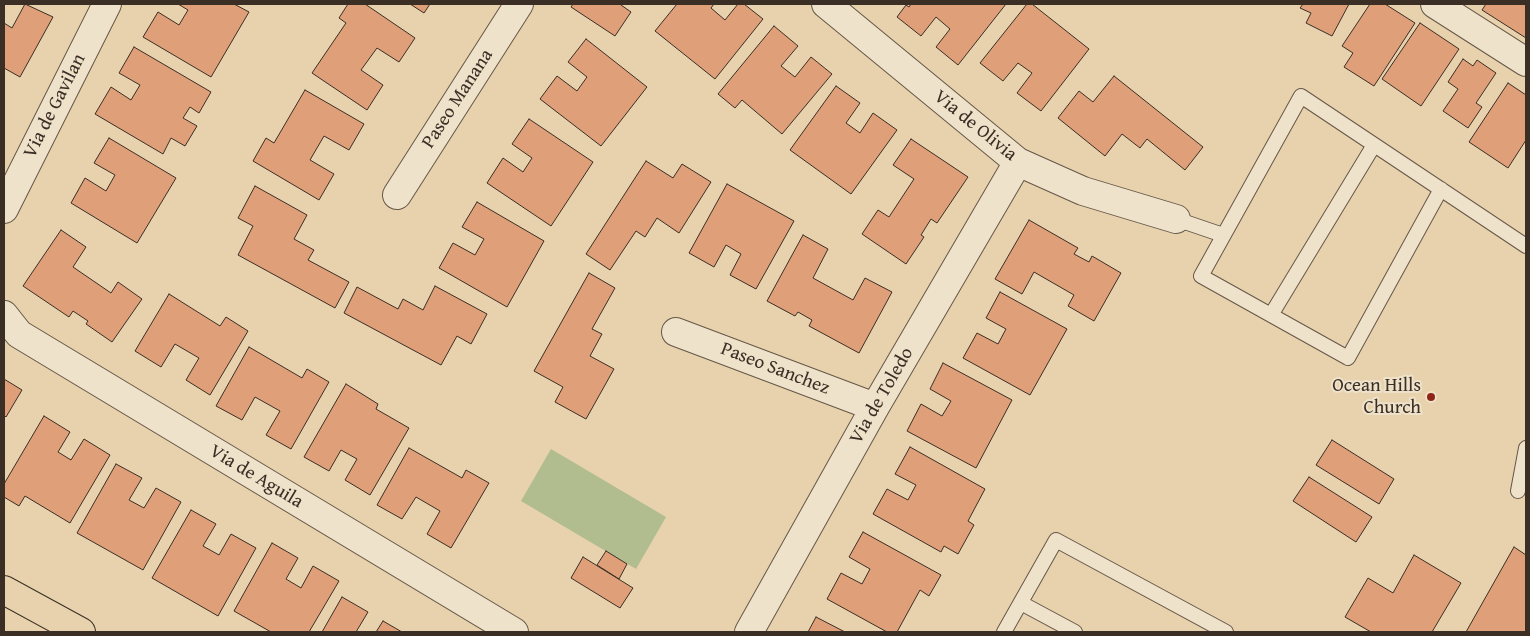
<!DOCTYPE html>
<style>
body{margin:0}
#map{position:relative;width:1530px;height:636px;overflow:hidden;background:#e7d2ad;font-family:"Gentium Book Plus",serif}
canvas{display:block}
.frame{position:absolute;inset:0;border:5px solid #3b2e25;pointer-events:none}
</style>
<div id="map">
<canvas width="1530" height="636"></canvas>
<div class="frame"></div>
</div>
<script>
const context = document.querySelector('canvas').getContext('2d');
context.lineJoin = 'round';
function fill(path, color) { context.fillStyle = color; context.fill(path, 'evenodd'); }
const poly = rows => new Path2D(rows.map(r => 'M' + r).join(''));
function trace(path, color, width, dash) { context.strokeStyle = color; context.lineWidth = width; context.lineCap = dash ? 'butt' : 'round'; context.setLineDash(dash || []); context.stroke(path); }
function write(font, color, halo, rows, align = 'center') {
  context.font = font + ' "Gentium Book Plus",serif'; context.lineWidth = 4; context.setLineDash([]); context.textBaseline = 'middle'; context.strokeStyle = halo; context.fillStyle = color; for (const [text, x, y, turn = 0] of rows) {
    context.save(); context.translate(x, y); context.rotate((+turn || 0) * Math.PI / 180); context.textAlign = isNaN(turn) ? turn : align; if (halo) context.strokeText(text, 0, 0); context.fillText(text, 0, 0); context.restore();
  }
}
fill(poly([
 [551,449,666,517,636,569,521,501]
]), '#b1bd8e');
const building = poly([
 [25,4,53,17,20,77,4,68,4,23,12,28,25,4],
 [178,4,234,4,249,12,211,77,143,37,158,12,179,25,188,10,178,4],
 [348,4,365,4,415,38,399,62,377,48,361,70,383,85,367,110,312,73,346,23,339,18,348,4],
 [410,4,430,4,424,13,410,4],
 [573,4,621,4,621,5,631,12,615,36,571,7,573,4],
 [677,4,714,4,711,8,725,20,738,4,744,4,763,19,715,79,655,31,677,4],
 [911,4,1006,4,958,65,936,47,950,29,936,17,921,36,897,17,906,5,909,7,911,4],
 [1027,4,1032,4,1089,49,1041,111,1017,93,1032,73,1018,63,1003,81,980,63,1027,4],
 [1303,4,1349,4,1332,36,1306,23,1311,13,1300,8,1303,4],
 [1370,4,1385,4,1415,23,1374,86,1344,67,1353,53,1342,46,1370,4],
 [1486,4,1526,4,1526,38,1482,10,1486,4],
 [1420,23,1459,49,1421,106,1382,79,1420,23],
 [774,26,798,46,781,66,795,77,811,57,832,74,782,134,742,100,735,108,718,94,774,26],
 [586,39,647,87,601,146,540,99,557,76,577,91,587,77,568,62,586,39],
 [134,47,211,92,199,113,190,107,183,118,197,126,185,146,171,138,163,154,95,114,111,87,131,100,140,85,119,73,134,47],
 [1463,59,1473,66,1477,60,1496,73,1476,103,1482,107,1468,128,1443,111,1458,89,1448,82,1463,59],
 [1114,76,1203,147,1185,170,1147,139,1140,148,1122,134,1105,156,1058,118,1079,91,1093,102,1114,76],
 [1508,83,1526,95,1526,140,1508,168,1469,142,1508,83],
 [836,86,860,103,846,123,860,133,873,113,897,130,851,194,790,150,836,86],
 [305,90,364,124,349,150,324,136,310,160,334,174,319,200,253,161,266,138,274,143,305,90],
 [529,119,593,162,551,226,487,183,503,158,523,172,532,158,512,144,529,119],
 [109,138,176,178,137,243,71,203,85,178,106,191,115,175,94,163,109,138],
 [911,139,968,177,937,223,931,219,921,235,924,237,906,264,862,234,878,210,889,217,914,179,893,165,911,139],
 [646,161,673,178,682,164,711,182,679,233,657,218,645,237,636,231,610,270,586,254,646,161],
 [727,184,794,221,756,289,730,275,741,254,726,245,714,267,689,253,727,184],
 [255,186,307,215,294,239,314,250,308,260,349,282,335,308,238,255,253,226,238,218,255,186],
 [477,202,544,241,507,307,439,268,453,243,475,255,484,239,462,227,477,202],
 [1029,220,1078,248,1074,254,1089,262,1092,256,1121,273,1094,321,1068,306,1074,295,1034,272,1022,294,995,279,1029,220],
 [61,230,86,247,73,267,111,293,118,282,142,299,112,342,86,324,88,321,73,311,69,317,23,286,61,230],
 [803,235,828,249,813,278,853,300,865,278,892,292,859,353,809,326,812,320,798,312,795,316,767,301,803,235],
 [589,273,615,288,592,329,602,334,590,356,614,369,586,419,555,402,563,387,534,371,589,273],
 [435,286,487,314,471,344,457,336,441,365,344,313,357,287,398,309,403,299,423,310,435,286],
 [1000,292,1067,329,1030,395,963,358,977,333,998,344,1006,329,986,318,1000,292],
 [169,294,220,326,226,317,248,331,210,395,186,380,199,358,175,344,161,367,135,351,169,294],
 [249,347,302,378,307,369,329,382,291,449,266,435,280,411,255,397,242,420,216,406,249,347],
 [943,363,1012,400,976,468,907,431,921,404,942,416,951,401,930,389,943,363],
 [4,379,22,390,6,417,4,415,4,379],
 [346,384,378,404,376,409,409,428,370,495,345,480,357,459,341,450,329,471,304,457,346,384],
 [44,416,70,432,58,452,71,460,84,439,110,455,70,523,25,496,19,506,4,497,4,484,44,416],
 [1332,440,1394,479,1379,504,1316,465,1332,440],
 [910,447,985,489,968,521,974,525,958,554,944,546,941,552,873,514,887,489,908,500,916,485,895,474,910,447],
 [409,448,462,478,466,470,489,483,451,548,427,534,440,511,416,497,402,519,377,505,409,448],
 [116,464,142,478,129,500,144,508,156,488,181,502,143,570,77,533,116,464],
 [1309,477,1372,517,1356,542,1293,501,1309,477],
 [191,510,216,524,203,546,219,555,231,534,256,548,218,616,152,578,191,510],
 [863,532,941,575,929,596,920,590,897,632,887,632,827,599,841,573,862,584,870,569,849,557,863,532],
 [272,543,298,558,286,579,301,588,313,566,339,581,309,632,271,632,234,611,272,543],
 [1514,547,1526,555,1526,632,1466,632,1514,547],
 [606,551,627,564,619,579,597,565,606,551],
 [1414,555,1461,583,1432,632,1371,632,1345,617,1368,578,1393,593,1414,555],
 [583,557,633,588,620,608,571,578,583,557],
 [342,597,368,612,356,632,322,632,342,597],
 [816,617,845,632,808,632,816,617],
 [383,621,402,632,376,632,383,621]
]);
fill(building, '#df9f79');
trace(building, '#3b2e25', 1);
const service = poly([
 [1441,189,1348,358,1201,276,1301,96,1526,246],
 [1176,219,1223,235],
 [1271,315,1374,145],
 [1518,491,1526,448],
 [1021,603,1075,632],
 [1004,632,1056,540,1226,632]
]);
const minor = poly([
 [826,4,1018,162,1083,191,1176,219],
 [1435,4,1526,62],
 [397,195,519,4],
 [4,209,107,4],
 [4,315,19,334,514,632],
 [676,332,875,407],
 [749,632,875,407,1018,162]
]);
const primary = poly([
 [4,590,81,632]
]);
trace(service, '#665747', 16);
trace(minor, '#665747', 30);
trace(primary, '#3b2e25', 30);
trace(service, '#efe2ca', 14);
trace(minor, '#efe2ca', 28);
trace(primary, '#e7d2ad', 28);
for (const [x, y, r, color] of [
 [1431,397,5,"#8f2418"]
]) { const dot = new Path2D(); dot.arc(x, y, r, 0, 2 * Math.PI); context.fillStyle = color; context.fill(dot); trace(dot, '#efe2ca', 2); }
write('19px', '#3b2e25', '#efe2ca', [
 ["Paseo Manana",458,99,-57],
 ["Via de Gavilan",55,106,-63],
 ["Via de Olivia",975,126,39],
 ["Paseo Sanchez",775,369,21],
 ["Via de Toledo",882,396,-60],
 ["Via de Aguila",256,477,31]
]);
write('19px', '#3b2e25', '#efe2ca', [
 ["Ocean Hills",1421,386],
 ["Church",1421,408]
], 'right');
</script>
